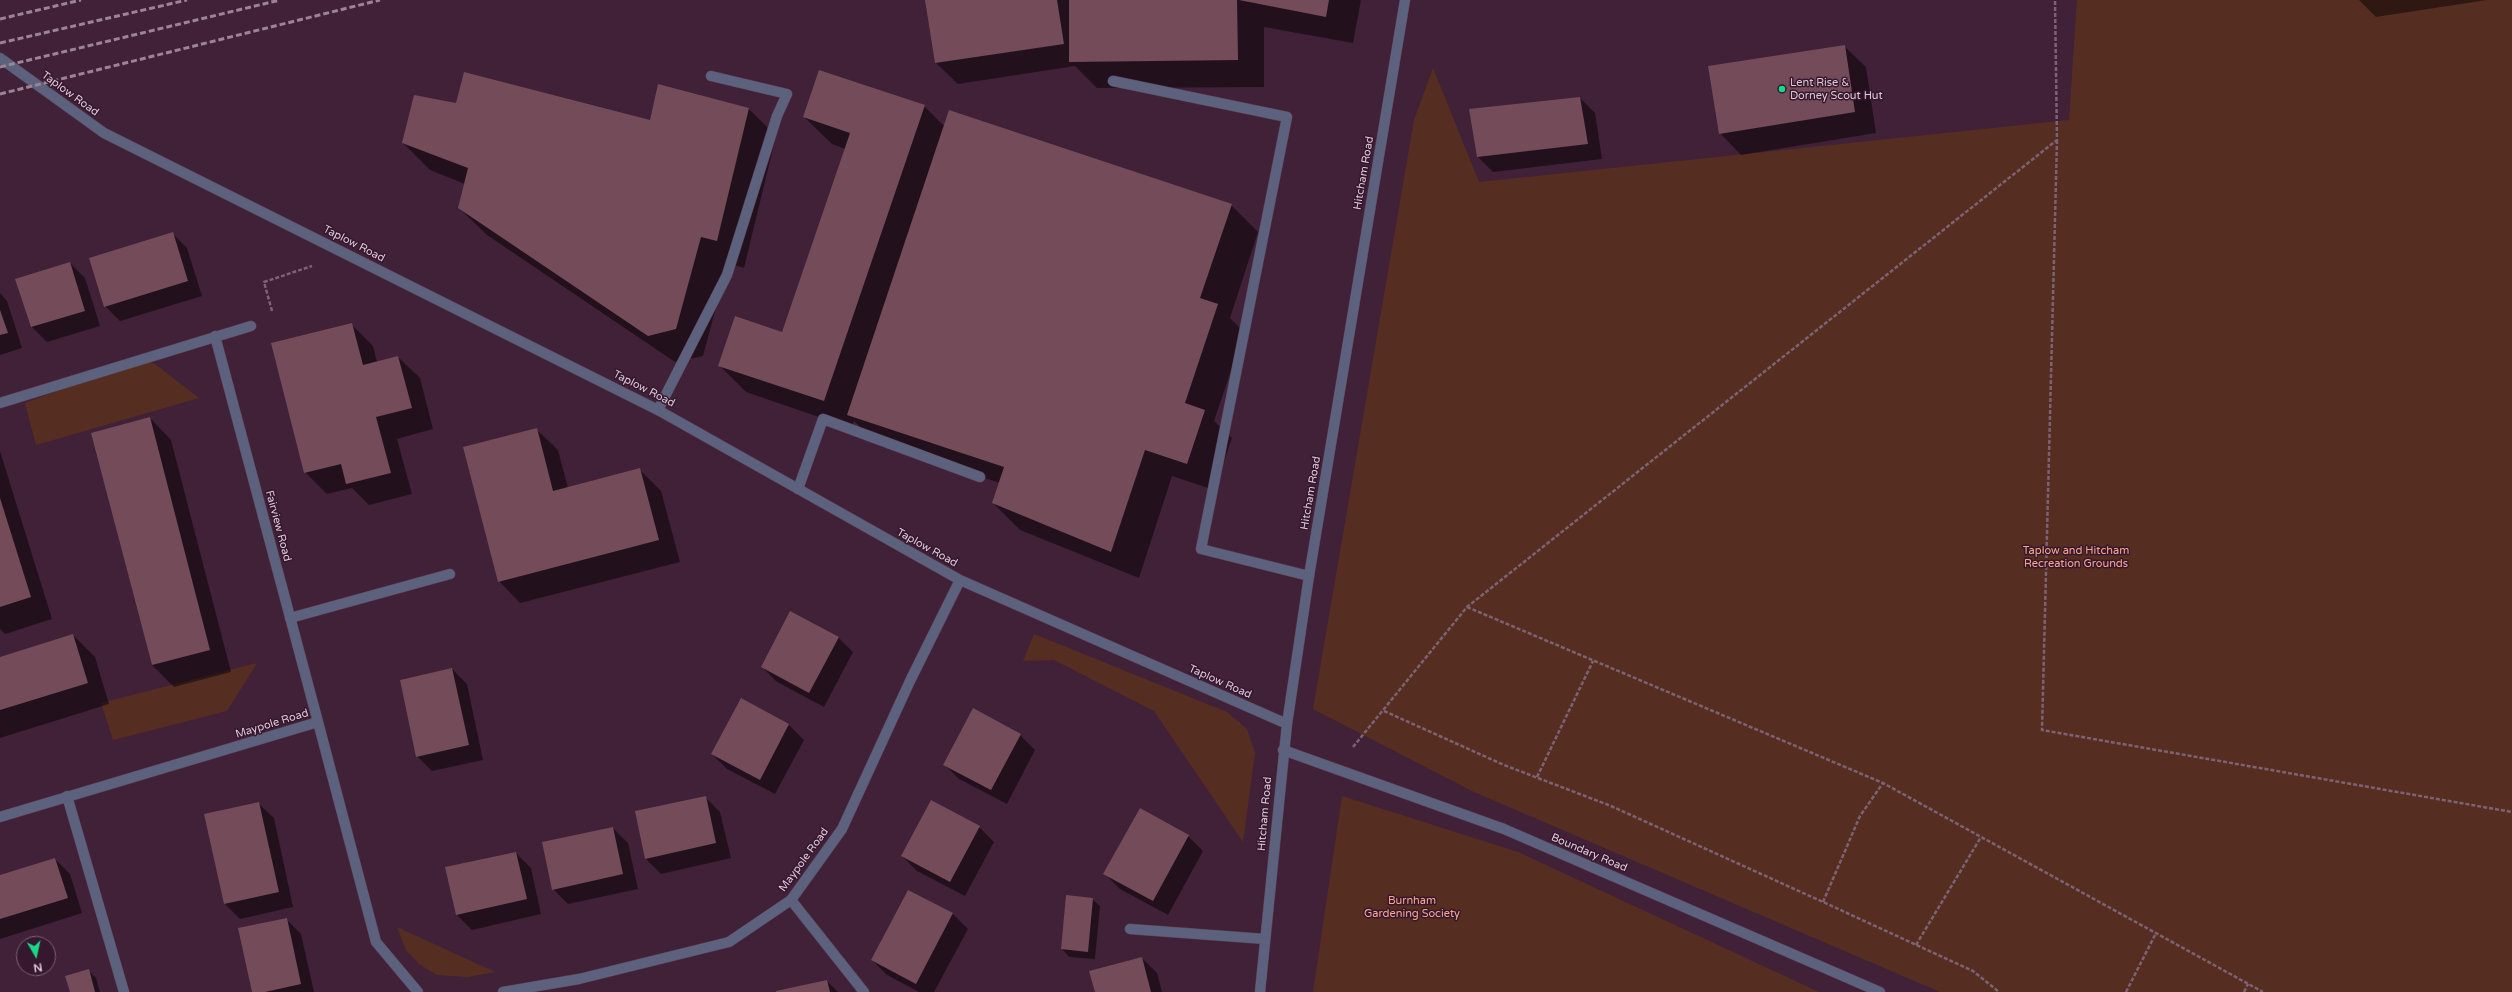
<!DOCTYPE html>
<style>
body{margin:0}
#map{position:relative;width:2512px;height:992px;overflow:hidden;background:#402138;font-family:"Varela Round",sans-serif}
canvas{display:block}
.north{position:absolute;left:16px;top:936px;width:40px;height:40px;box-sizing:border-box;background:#35172e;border:1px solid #795f72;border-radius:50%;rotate:171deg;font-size:11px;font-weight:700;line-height:16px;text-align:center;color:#dfcbd9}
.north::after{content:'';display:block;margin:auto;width:14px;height:18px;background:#17d989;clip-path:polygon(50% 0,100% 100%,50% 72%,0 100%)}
</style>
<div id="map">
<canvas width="2512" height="992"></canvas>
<div class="north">N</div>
</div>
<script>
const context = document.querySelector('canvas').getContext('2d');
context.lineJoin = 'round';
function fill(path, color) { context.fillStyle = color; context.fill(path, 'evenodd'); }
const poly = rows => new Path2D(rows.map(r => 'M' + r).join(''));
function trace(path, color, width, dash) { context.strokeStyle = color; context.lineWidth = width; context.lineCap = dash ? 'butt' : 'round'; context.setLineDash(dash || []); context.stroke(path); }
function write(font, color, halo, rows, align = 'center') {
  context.font = font + ' "Varela Round",sans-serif'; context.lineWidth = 3; context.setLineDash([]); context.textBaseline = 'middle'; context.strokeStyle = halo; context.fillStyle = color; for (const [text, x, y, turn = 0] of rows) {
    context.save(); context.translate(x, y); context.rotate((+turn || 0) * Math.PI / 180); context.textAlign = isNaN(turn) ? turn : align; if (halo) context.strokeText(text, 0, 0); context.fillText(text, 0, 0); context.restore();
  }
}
fill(poly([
 [2077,0,2512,0,2512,992,1940,992,1474,792,1313,709,1414,120,1433,68,1479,182,2069,120],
 [142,360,155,364,199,398,36,445,25,403],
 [1034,634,1227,712,1247,729,1255,753,1243,842,1154,711,1054,660,1023,661],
 [257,663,227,711,113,740,101,703],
 [1342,796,1518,852,1819,992,1313,992],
 [397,927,495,972,468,977,437,975,419,964,406,950]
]), '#562e21');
fill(poly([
 [926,0,1361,0,1353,43,1264,27,1264,87,1097,88,1075,66,958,84,936,63],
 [2359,0,2487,0,2376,17],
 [1844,46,1866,67,1876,133,1741,155,1720,133],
 [658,86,749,109,776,136,744,268,728,263,703,356,675,362,487,235,459,208,465,184,430,170,403,143,456,105,651,121],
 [1580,98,1595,113,1602,159,1493,172,1478,157],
 [924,106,945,127,1231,205,1258,232,1230,318,1244,332,1214,421,1232,438,1214,490,1172,476,1139,578,1020,530,993,503,1000,483,875,442,854,421,851,428,746,392,719,365,782,333,845,149,832,144,804,117],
 [172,233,187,248,202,296,120,321,105,306],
 [70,263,85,278,100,326,47,342,32,327,17,280],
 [0,293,7,301,22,348,0,355],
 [351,324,373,346,377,362,398,357,420,378,433,429,397,439,412,494,369,505,352,488,327,494,305,472],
 [150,418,171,440,231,672,174,687,152,665,92,434],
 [536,429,558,450,568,488,640,470,661,491,680,562,520,603,499,581],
 [0,451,52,619,5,634,0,629],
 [73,635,95,657,109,704,0,738,0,658],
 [838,637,853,652,824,707,777,682,762,667],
 [452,669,467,684,483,760,432,771,417,756],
 [741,700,789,725,804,740,775,794,727,769,712,754],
 [1020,735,1035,750,1007,804,959,779,944,764],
 [705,797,720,812,731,858,661,874,646,859],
 [258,803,274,818,293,907,240,919,225,904,205,815],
 [979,827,994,842,965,896,917,871,902,856],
 [613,828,628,843,638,889,568,904,553,889],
 [1188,836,1203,851,1168,915,1120,889,1105,874],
 [516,853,531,868,541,914,472,930,457,915],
 [55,859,70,874,82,913,0,939,0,876],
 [908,891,953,914,968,929,934,992,919,992,887,975,872,960],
 [1067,896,1092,899,1100,906,1095,959,1069,957,1062,949],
 [286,919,301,934,314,992,253,992],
 [1142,958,1157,973,1162,992,1096,992],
 [89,971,96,978,100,992,71,992],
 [827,981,838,992,778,992]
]), '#0007');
fill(poly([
 [925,0,1057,0,1064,44,935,63],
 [1069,0,1237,0,1238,60,1069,62],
 [1239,0,1329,0,1326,17],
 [1845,45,1855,112,1719,134,1708,66],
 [819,70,925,105,824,401,718,366,735,316,782,332,850,133,803,117],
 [464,72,650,120,658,84,749,108,717,241,701,237,676,329,648,336,458,208,468,168,402,143,414,95,456,103],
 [1580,97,1588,144,1477,157,1469,109],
 [949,110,1232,204,1200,298,1218,304,1185,403,1205,410,1187,464,1145,450,1111,552,992,503,1004,467,847,415],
 [173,232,188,281,104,307,89,258],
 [70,262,85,311,31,327,15,279],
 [0,310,8,333,0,335],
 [352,323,363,365,398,356,412,408,376,417,391,473,346,484,341,464,304,473,271,343],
 [150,417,210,650,152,665,91,433],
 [537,428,553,491,640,468,659,540,498,582,463,447],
 [0,498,31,597,0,607],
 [790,611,839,637,809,693,761,667],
 [73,634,88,683,0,710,0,657],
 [452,668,469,745,416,757,400,680],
 [741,698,789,724,760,780,711,754],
 [973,708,1021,734,991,790,943,765],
 [706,796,716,843,645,859,635,811],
 [931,800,980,826,950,882,901,856],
 [259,802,279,892,224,904,204,814],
 [1140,808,1189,835,1153,901,1103,874],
 [613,827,623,874,552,890,542,842],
 [516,852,527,899,456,915,445,867],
 [55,858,68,898,0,919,0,875],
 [908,890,953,913,916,984,871,960],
 [1066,895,1093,898,1088,952,1061,949],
 [287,918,301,984,265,992,252,992,238,928],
 [1142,957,1151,992,1095,992,1089,971],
 [89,969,95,992,70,992,65,976],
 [827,980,830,992,776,992,776,991]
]), '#744b59');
const lane = poly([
 [1113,81,1287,117,1201,549,1309,576],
 [658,410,727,275,777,116,787,94,711,76],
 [798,489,823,419,980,477],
 [290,618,450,574],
 [67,796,124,992],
 [791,900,864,992],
 [1130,929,1265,939]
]);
const street = poly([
 [0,58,104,133,658,410,960,580,1287,724],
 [215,336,318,722],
 [0,403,251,326],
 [1283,750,1504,829,1880,992],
 [0,817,318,722,376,942,418,992],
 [503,992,579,979,729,942,791,900,842,829,910,681,960,580],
 [1260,992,1287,724,1309,576,1405,0]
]);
trace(lane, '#5d4055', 11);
trace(street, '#5d4055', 11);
trace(poly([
 [2057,140,2042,730,2512,812],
 [272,311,264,282,312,266],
 [1467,607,1883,783,2263,992],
 [1384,711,1504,765,1611,806,1823,902,1973,971,1999,992],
 [1353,747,1467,607,2057,140,2055,0],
 [1537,777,1593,661],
 [1823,902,1860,816,1883,783],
 [1916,945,1981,837],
 [2126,992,2156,933],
 [2244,992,2248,984]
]), '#7d6275', 2.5, [4, 2]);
trace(lane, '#5c617e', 10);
trace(street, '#5c617e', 10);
trace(poly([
 [0,19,81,0],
 [0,43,187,0],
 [0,67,280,0],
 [0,94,380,0]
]), '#9c8495', 3, [6, 3]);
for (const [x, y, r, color] of [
 [1782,89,4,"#17d989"]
]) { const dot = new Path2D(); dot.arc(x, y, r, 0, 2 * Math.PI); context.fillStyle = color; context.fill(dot); trace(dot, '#35172e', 1.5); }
write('11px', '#dfcbd9', '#35172e', [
 ["Lent Rise &",1790,83],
 ["Dorney Scout Hut",1790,96]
], 'left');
write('11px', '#dfcbd9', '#35172e', [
 ["Taplow Road",70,94,36],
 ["Hitcham Road",1364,173,-80],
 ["Taplow Road",354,244,27],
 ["Taplow Road",644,389,27],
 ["Hitcham Road",1311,493,-80],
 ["Fairview Road",278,526,75],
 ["Taplow Road",927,548,29],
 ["Taplow Road",1220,682,24],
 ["Maypole Road",272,724,-17],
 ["Hitcham Road",1265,814,-85],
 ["Boundary Road",1589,853,23],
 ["Maypole Road",804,860,-54]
]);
write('11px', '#fda88e', '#35172e', [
 ["Taplow and Hitcham",2076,551],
 ["Recreation Grounds",2076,564],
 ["Burnham",1412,901],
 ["Gardening Society",1412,914]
]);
</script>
